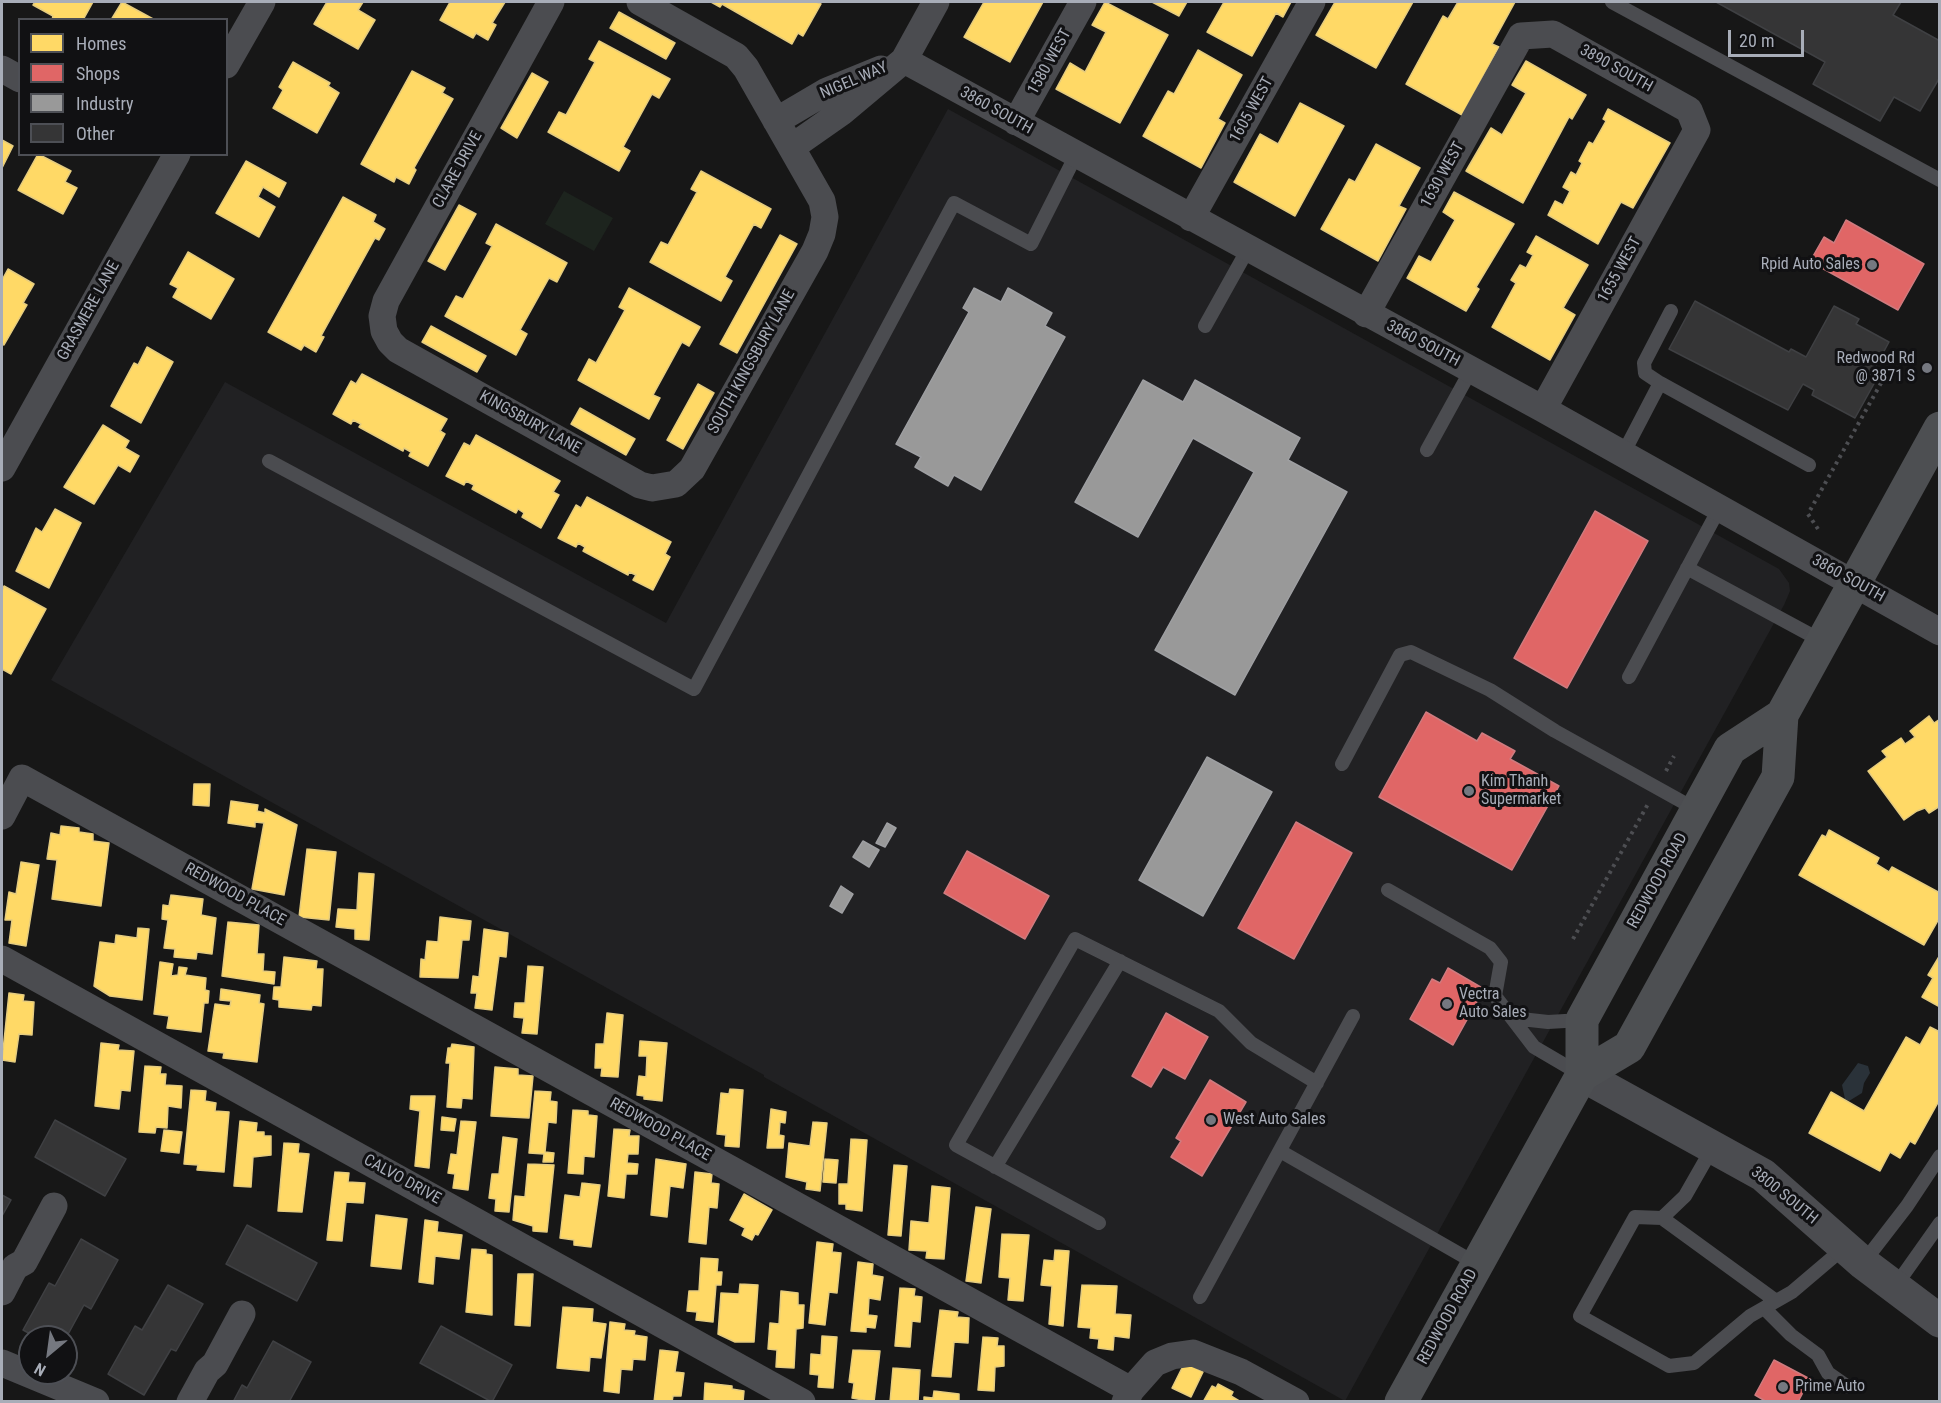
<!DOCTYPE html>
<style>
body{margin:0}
#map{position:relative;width:1941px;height:1403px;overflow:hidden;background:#171717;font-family:"Roboto Condensed",sans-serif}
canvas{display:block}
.frame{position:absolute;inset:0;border:3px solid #a8adb8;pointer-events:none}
.legend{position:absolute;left:18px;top:18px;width:210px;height:138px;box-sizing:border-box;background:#111113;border:2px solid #4d4f55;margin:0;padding:8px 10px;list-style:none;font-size:18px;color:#a8adb8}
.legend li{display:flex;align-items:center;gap:12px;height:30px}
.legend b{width:30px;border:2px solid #4d4f55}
.north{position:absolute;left:18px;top:1325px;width:60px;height:60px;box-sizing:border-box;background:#111113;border:2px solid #4d4f55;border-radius:50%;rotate:209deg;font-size:16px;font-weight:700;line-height:24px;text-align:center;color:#a8adb8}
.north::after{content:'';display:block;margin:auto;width:21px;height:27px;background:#757880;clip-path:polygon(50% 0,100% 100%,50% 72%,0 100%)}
.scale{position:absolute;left:1728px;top:30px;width:76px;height:27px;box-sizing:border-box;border:3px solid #a8adb8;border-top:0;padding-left:8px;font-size:18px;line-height:21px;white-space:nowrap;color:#a8adb8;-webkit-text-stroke:4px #111113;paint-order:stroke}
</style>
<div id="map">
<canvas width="1941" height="1403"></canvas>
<div class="frame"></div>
<ul class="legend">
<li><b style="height:16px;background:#ffd966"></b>Homes</li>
<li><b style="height:16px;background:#e06666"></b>Shops</li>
<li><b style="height:16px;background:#999"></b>Industry</li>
<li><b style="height:16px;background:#353536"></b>Other</li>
</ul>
<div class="north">N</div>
<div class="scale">20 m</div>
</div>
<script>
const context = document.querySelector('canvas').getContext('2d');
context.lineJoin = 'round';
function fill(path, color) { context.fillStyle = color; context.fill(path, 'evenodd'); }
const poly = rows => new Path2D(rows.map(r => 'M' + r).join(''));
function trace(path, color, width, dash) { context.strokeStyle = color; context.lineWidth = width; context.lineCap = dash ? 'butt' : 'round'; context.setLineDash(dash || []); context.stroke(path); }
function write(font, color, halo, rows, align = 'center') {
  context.font = font + ' "Roboto Condensed",sans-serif'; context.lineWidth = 6; context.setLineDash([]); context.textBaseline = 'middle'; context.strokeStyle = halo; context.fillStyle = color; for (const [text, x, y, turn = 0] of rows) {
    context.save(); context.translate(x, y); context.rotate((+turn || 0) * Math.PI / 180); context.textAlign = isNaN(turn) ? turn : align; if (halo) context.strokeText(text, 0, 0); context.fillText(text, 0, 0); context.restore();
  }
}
fill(poly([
 [948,109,1779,569,1789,583,1790,591,1784,605,1345,1401,764,1077,764,1075,51,680,225,382,666,623]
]), '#212123');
fill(poly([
 [564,191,613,218,594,251,545,224]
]), '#1d241e');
fill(poly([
 [1858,1063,1868,1066,1870,1073,1864,1083,1862,1093,1849,1101,1845,1099,1842,1085]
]), '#2a3239');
const homes = poly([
 [35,2,93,2,83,20,52,20,53,16,33,5,35,2],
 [122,2,155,20,111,20,122,2],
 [327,2,363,2,358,10,375,20,358,49,314,24,327,2],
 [450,2,505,2,492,23,496,25,488,40,476,33,473,38,440,20,450,2],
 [711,2,816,2,821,4,803,36,798,33,792,44,722,4,720,7,711,2],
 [984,2,1043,2,1010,62,964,37,984,2],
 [1105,2,1168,35,1120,123,1056,89,1070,63,1085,72,1106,32,1092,25,1105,2],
 [1152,2,1187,2,1179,16,1152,2],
 [1224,2,1291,2,1283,17,1276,13,1252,56,1207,32,1224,2],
 [1335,2,1413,2,1376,68,1316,35,1335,2],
 [1458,2,1515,2,1492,44,1499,47,1462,115,1406,84,1443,16,1448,19,1458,2],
 [619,12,675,43,666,59,610,28,619,12],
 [599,41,670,79,659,98,652,94,623,147,630,151,619,171,548,132,559,112,566,115,595,62,589,59,599,41],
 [1198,50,1242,75,1218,119,1225,123,1201,168,1143,136,1168,91,1174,94,1198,50],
 [1526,61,1586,95,1572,119,1569,117,1523,203,1466,171,1491,128,1502,135,1526,93,1512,85,1526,61],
 [293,62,330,83,328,86,339,93,317,133,273,108,283,90,279,87,293,62],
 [412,71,445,88,442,93,453,99,414,168,416,170,409,184,396,177,394,182,361,164,412,71],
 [532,73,548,82,517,138,501,128,532,73],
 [1300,103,1344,126,1295,216,1234,182,1260,134,1278,144,1300,103],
 [1608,109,1670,143,1633,208,1621,202,1598,244,1548,215,1555,201,1563,205,1570,191,1563,187,1571,172,1576,175,1582,163,1579,161,1589,142,1593,144,1606,121,1603,119,1608,109],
 [2,140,13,146,2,168,2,140],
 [1376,144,1420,168,1399,206,1406,209,1378,261,1321,229,1349,179,1355,182,1376,144],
 [38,154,71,171,65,182,77,188,63,214,18,190,38,154],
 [246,161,286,183,279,197,263,187,258,197,275,207,259,237,216,213,246,161],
 [701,171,771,209,761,228,754,224,725,277,732,281,721,301,650,262,661,242,668,245,697,192,691,189,701,171],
 [1454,192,1514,224,1476,287,1479,289,1466,311,1407,278,1419,256,1431,262,1455,220,1443,212,1454,192],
 [343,197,376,215,373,222,385,229,379,240,375,238,321,336,324,337,316,352,304,345,301,350,268,332,343,197],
 [459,205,476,214,445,270,428,261,459,205],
 [496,224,567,263,557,282,549,278,520,330,527,334,516,355,445,316,456,296,463,299,492,246,486,243,496,224],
 [780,235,797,244,737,353,720,344,780,235],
 [1536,236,1588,265,1563,308,1575,315,1550,360,1492,327,1516,283,1511,280,1520,265,1526,268,1533,255,1527,252,1536,236],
 [188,252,234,279,211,319,173,297,178,288,170,284,188,252],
 [8,269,34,284,23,303,27,305,4,345,2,344,2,280,8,269],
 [629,288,700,327,689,346,682,342,653,395,660,398,649,419,578,380,589,359,596,363,625,310,619,307,629,288],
 [431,326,486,356,477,372,422,342,431,326],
 [147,347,173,362,141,423,111,406,134,363,138,365,147,347],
 [362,374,447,419,440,431,445,434,428,466,409,456,411,452,404,448,403,451,359,427,361,424,353,420,351,424,333,414,351,381,356,384,362,374],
 [698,384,714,393,683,449,667,440,698,384],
 [580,408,635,439,626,455,571,424,580,408],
 [103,425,129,441,125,448,139,456,130,472,118,465,94,504,64,487,103,425],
 [476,435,560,481,553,492,559,495,541,528,522,517,524,513,518,509,516,513,472,489,474,485,466,481,464,485,446,476,464,443,470,446,476,435],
 [587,497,671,542,665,554,670,557,653,590,633,580,636,575,629,572,628,575,583,551,585,547,578,543,576,547,558,538,576,505,581,508,587,497],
 [55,509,81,523,49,588,16,571,36,528,42,532,55,509],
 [4,586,46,609,11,674,2,669,2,591,4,586],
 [1929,716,1934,723,1940,719,1940,806,1929,813,1925,808,1917,811,1904,820,1868,771,1887,757,1882,751,1901,738,1905,744,1915,737,1910,731,1929,716],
 [194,784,210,784,209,806,193,805,194,784],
 [231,801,258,805,257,811,265,813,265,809,297,825,284,895,252,889,264,823,255,822,255,827,228,823,231,801],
 [61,826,79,828,79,832,93,834,93,841,109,843,101,906,52,899,57,860,47,859,51,833,60,835,61,826],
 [1829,830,1879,858,1876,864,1889,872,1892,867,1940,893,1940,917,1924,945,1799,875,1822,835,1826,837,1829,830],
 [307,849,336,852,329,920,299,917,307,849],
 [21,862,39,865,26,946,9,943,12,920,5,920,9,892,16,894,21,862],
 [359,873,374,874,369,940,355,939,355,929,336,927,338,909,357,910,359,873],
 [171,895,203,899,201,915,216,918,212,954,197,952,196,959,174,957,175,949,164,948,168,920,162,919,163,905,169,906,171,895],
 [440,917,471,921,469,940,462,940,458,978,420,977,421,959,425,960,427,941,438,942,440,917],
 [228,922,259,925,257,954,264,954,263,971,275,972,274,984,222,976,228,922],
 [138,928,149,929,142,1000,110,996,94,986,100,942,115,944,116,935,137,938,138,928],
 [484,929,508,933,506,957,499,956,492,1010,475,1008,477,993,471,993,473,976,479,977,484,929],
 [1940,955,1940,1007,1922,997,1933,978,1928,975,1940,955],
 [284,957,317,961,316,969,323,969,321,1006,312,1005,311,1010,279,1007,279,1000,273,999,274,987,281,987,284,957],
 [160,962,173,964,171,976,178,975,179,967,187,968,185,975,206,978,205,990,209,991,208,1003,204,1003,201,1032,167,1028,169,1016,154,1014,160,962],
 [528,966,543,967,537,1034,522,1033,524,1018,514,1017,515,1003,525,1003,528,966],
 [221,989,260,995,259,1003,264,1004,257,1062,223,1058,224,1053,208,1051,215,1004,230,1006,231,1001,220,1000,221,989],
 [9,993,24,995,23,1001,34,1002,32,1035,19,1034,15,1062,2,1060,9,993],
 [607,1013,623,1015,618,1077,601,1076,602,1068,595,1068,596,1044,604,1044,607,1013],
 [1930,1027,1940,1032,1940,1099,1915,1144,1910,1141,1900,1158,1890,1152,1880,1171,1809,1133,1831,1092,1864,1111,1906,1037,1920,1045,1930,1027],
 [640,1041,667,1043,662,1101,644,1099,644,1096,637,1095,639,1076,646,1077,647,1056,639,1056,640,1041],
 [101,1043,119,1045,118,1050,134,1051,130,1091,121,1090,119,1109,95,1106,101,1043],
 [452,1044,474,1047,472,1099,462,1098,461,1108,447,1107,450,1063,446,1063,448,1048,451,1048,452,1044],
 [145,1066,161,1067,160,1074,166,1074,165,1085,182,1086,181,1108,168,1106,167,1128,156,1127,155,1133,139,1132,145,1066],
 [495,1067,518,1069,518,1075,533,1076,529,1118,491,1116,495,1067],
 [730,1089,743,1090,739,1147,725,1146,726,1135,717,1134,721,1093,729,1094,730,1089],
 [191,1090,206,1091,205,1101,216,1103,215,1111,229,1112,224,1172,197,1170,198,1165,184,1164,191,1090],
 [535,1091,551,1092,550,1101,557,1102,556,1123,548,1122,545,1152,554,1153,553,1162,543,1162,544,1154,529,1153,535,1091],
 [411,1096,435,1096,429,1168,415,1166,420,1111,410,1109,411,1096],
 [771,1109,786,1112,785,1123,780,1122,779,1135,784,1136,783,1148,767,1148,771,1109],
 [573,1110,588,1111,588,1115,597,1116,594,1157,584,1156,583,1174,568,1173,573,1110],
 [442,1117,456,1119,454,1131,441,1130,442,1117],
 [240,1121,257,1123,256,1132,264,1132,264,1136,271,1136,271,1155,253,1157,251,1187,234,1186,240,1121],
 [461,1121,476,1122,468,1190,453,1188,455,1174,448,1173,451,1154,457,1155,461,1121],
 [813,1122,827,1123,820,1191,806,1189,807,1182,786,1177,789,1143,810,1146,813,1122],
 [614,1129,630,1130,629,1136,639,1136,638,1154,628,1154,627,1163,638,1164,637,1174,626,1174,624,1198,608,1196,614,1129],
 [164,1130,182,1132,179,1153,161,1151,164,1130],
 [503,1137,517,1139,509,1212,495,1211,496,1199,489,1198,492,1174,499,1174,503,1137],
 [851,1139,867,1140,862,1211,846,1209,846,1204,839,1204,839,1184,848,1184,851,1139],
 [284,1143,299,1144,298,1153,309,1154,302,1212,278,1211,284,1143],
 [656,1159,686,1164,683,1188,670,1186,667,1217,651,1215,656,1159],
 [825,1159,838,1160,836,1183,823,1182,825,1159],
 [528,1164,554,1165,547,1232,533,1231,533,1226,513,1220,515,1196,525,1197,528,1164],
 [894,1165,907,1166,901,1236,888,1235,894,1165],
 [335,1172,349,1173,348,1182,365,1183,363,1203,346,1202,342,1241,327,1240,335,1172],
 [695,1172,712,1174,711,1183,719,1184,717,1208,709,1207,706,1244,689,1242,695,1172],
 [582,1183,600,1185,591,1247,574,1245,574,1240,560,1238,565,1195,580,1197,582,1183],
 [932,1186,950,1188,944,1259,926,1258,927,1251,909,1250,911,1221,929,1223,932,1186],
 [744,1194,772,1210,758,1235,755,1234,752,1240,742,1235,745,1228,730,1220,744,1194],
 [976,1207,991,1209,981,1283,966,1281,976,1207],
 [376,1215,407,1219,401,1269,371,1266,376,1215],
 [425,1220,438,1222,437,1232,462,1235,459,1259,435,1256,433,1284,419,1282,425,1220],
 [1002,1234,1029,1235,1023,1301,1008,1300,1010,1278,999,1277,1002,1234],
 [817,1242,833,1244,832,1252,841,1253,837,1293,829,1292,825,1325,809,1323,817,1242],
 [472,1249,486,1250,486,1254,492,1255,492,1315,466,1312,472,1249],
 [1055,1250,1069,1251,1063,1326,1049,1324,1052,1286,1041,1285,1044,1260,1054,1261,1055,1250],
 [701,1258,718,1259,717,1272,722,1272,721,1285,716,1285,713,1322,696,1320,697,1312,687,1311,689,1291,699,1291,701,1258],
 [858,1262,873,1264,872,1275,883,1277,880,1300,869,1298,868,1315,877,1316,875,1328,866,1327,866,1332,851,1331,858,1262],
 [518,1274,533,1274,530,1326,515,1325,518,1274],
 [740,1284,758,1285,754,1342,735,1342,718,1334,721,1293,739,1294,740,1284],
 [1082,1285,1117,1286,1115,1314,1131,1315,1129,1338,1114,1336,1113,1350,1098,1348,1099,1339,1090,1338,1091,1328,1078,1327,1082,1285],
 [900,1288,915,1289,914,1296,922,1297,920,1322,912,1321,910,1347,895,1346,900,1288],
 [781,1291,798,1293,798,1305,804,1305,803,1328,796,1329,794,1368,776,1367,777,1350,768,1349,770,1323,779,1324,781,1291],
 [563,1307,593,1309,592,1322,606,1324,601,1358,590,1357,589,1371,557,1368,563,1307],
 [940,1310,958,1312,957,1317,969,1318,968,1343,954,1342,951,1377,932,1376,940,1310],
 [610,1322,625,1324,624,1330,635,1331,634,1335,647,1337,645,1360,633,1359,632,1370,621,1369,619,1393,604,1391,610,1322],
 [822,1336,837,1337,833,1388,818,1387,819,1375,810,1374,811,1354,821,1355,822,1336],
 [983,1337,998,1338,997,1346,1004,1346,1004,1366,995,1367,994,1391,978,1390,983,1337],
 [660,1350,678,1352,675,1372,684,1373,681,1396,673,1396,672,1402,654,1402,660,1350],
 [853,1350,880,1351,874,1402,852,1398,854,1383,849,1382,853,1350],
 [1185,1362,1203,1372,1191,1397,1172,1388,1185,1362],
 [893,1368,920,1370,918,1402,890,1402,893,1368],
 [705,1383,732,1386,732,1389,744,1391,743,1402,704,1402,705,1383],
 [1218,1384,1233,1392,1231,1396,1241,1402,1203,1402,1212,1386,1216,1388,1218,1384],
 [934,1391,959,1394,959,1402,924,1402,924,1397,933,1398,934,1391]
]);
fill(homes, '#ffd966');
trace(homes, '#e5cc7f', 1.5);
const shops = poly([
 [1846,220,1924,264,1898,310,1820,267,1822,264,1812,258,1824,237,1834,243,1846,220],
 [1595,511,1648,541,1567,688,1514,658,1595,511],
 [1426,712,1477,741,1482,733,1515,751,1510,759,1559,786,1512,870,1379,797,1426,712],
 [1296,822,1352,853,1294,959,1238,928,1296,822],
 [967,851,1049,896,1025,939,944,893,967,851],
 [1448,968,1484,989,1453,1045,1410,1019,1432,979,1440,983,1448,968],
 [1166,1013,1208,1037,1185,1079,1163,1067,1151,1087,1132,1076,1166,1013],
 [1210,1080,1246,1102,1202,1176,1171,1157,1181,1141,1176,1138,1210,1080],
 [1774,1360,1810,1379,1798,1402,1767,1402,1755,1395,1774,1360]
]);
fill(shops, '#e06666');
trace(shops, '#cf7b7f', 1.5);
const industry = poly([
 [974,288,1001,302,1008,288,1052,313,1045,326,1065,337,981,490,954,475,948,486,915,467,921,457,896,444,969,312,963,308,974,288],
 [1143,380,1183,402,1195,380,1300,438,1288,460,1347,492,1235,695,1155,650,1254,472,1193,438,1138,537,1075,502,1143,380],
 [1207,757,1272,792,1203,916,1139,880,1207,757],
 [887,823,896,828,885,847,876,843,887,823],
 [863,841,879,850,869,867,853,857,863,841],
 [841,886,853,894,842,913,830,906,841,886]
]);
fill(industry, '#999');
trace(industry, '#9e9fa2', 1.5);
const building = poly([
 [1716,2,1901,2,1893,15,1940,41,1940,77,1920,111,1894,97,1880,121,1813,84,1825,62,1716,2],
 [1695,301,1789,352,1791,349,1806,357,1834,306,1859,319,1856,324,1889,342,1869,379,1875,382,1855,418,1812,395,1814,390,1803,384,1788,410,1669,349,1695,301],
 [55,1120,126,1159,105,1196,35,1157,55,1120],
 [2,1195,11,1200,2,1216,2,1195],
 [247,1225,317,1263,297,1301,226,1264,247,1225],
 [81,1239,118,1260,91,1309,84,1305,66,1338,36,1337,23,1330,49,1283,55,1286,81,1239],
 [168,1285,203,1304,176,1351,171,1349,144,1395,108,1374,135,1326,142,1330,168,1285],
 [441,1326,512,1365,492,1402,420,1363,441,1326],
 [273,1341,311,1362,289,1402,233,1402,242,1385,247,1388,273,1341]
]);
fill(building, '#353536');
trace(building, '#3f4043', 1.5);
trace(poly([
 [1818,529,1808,514,1890,367,1905,361,1914,362],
 [1666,771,1674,756],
 [1573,939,1648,804]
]), '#4d4e52', 4, [3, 4.5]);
trace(poly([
 [1612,2,1940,180],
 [1205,326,1248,249],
 [1660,383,1645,373,1644,363,1671,311],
 [1427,450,1471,370],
 [1623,454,1660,383,1809,465],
 [269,461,694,689,954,203,1031,244,1076,155],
 [1687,568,1822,641],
 [1629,677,1720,507],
 [1342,764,1400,655,1411,652,1490,690,1555,731,1697,810],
 [1388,890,1490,948,1501,962,1495,996,1534,1047,1580,1074],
 [1512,1018,1548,1022,1582,1020],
 [1713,1147,1685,1196,1662,1218,1635,1217,1580,1316,1669,1366,1694,1363,1750,1316,1792,1292,1845,1247],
 [1280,1151,1477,1264],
 [995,1167,1120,961],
 [1662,1218,1776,1301],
 [1099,1223,956,1145,1075,939,1219,1011,1251,1043,1317,1083],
 [1863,1263,1907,1206,1940,1156],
 [1894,1288,1940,1223],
 [1200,1297,1353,1016],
 [1764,1308,1791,1335,1818,1355,1828,1373,1848,1387]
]), '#4b4c50', 14);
trace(poly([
 [551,2,386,301,382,316,384,331,390,342,398,350,640,485,652,488,676,484,692,469,815,251,822,234,825,217,822,201,746,68,736,56,640,2],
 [904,60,1543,409,1940,632],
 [226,65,262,2],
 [2,69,20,79],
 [776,121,827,91,881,69],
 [1016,122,1083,2],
 [792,147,842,112,904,60,936,2],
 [1191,218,1312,2],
 [1366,314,1521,36,1553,34,1689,110,1697,130,1543,409],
 [2,468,177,154],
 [2,816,22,778,1131,1390],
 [2,959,802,1402],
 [2,1292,15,1267,24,1262,54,1206],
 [2,1363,96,1402],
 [190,1402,207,1371,215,1364,242,1314],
 [1125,1402,1131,1390,1155,1363,1172,1356,1193,1353,1241,1372,1296,1402]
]), '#4b4c50', 27);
trace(poly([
 [1582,1075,1763,1175,1863,1263,1940,1321]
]), '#4b4c50', 33);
trace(poly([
 [1582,1075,1629,1047,1778,777,1782,715,1940,428],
 [1401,1402,1582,1075,1582,1020,1730,749,1782,715]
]), '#4d4f52', 33);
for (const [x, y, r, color] of [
 [1872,265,6,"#757880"],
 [1927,368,6,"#757880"],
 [1469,791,6,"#757880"],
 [1447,1004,6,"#757880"],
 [1211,1120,6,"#757880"],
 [1783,1387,6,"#757880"]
]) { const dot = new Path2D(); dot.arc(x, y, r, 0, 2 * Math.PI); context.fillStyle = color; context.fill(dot); trace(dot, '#111113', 2); }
write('16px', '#a8adb8', '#111113', [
 ["1580 WEST",1050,62,-61],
 ["3890 SOUTH",1616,69,29],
 ["NIGEL WAY",854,81,-23],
 ["1605 WEST",1252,110,-61],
 ["3860 SOUTH",996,111,29],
 ["CLARE DRIVE",458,170,-61],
 ["1630 WEST",1443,175,-61],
 ["1655 WEST",1620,270,-61],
 ["GRASMERE LANE",89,311,-61],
 ["3860 SOUTH",1423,344,28],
 ["SOUTH KINGSBURY LANE",752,362,-61],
 ["KINGSBURY LANE",530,423,29],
 ["3860 SOUTH",1848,579,29],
 ["REDWOOD ROAD",1658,881,-61],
 ["REDWOOD PLACE",235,895,29],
 ["REDWOOD PLACE",660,1130,29],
 ["CALVO DRIVE",402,1180,29],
 ["3800 SOUTH",1784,1196,39],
 ["REDWOOD ROAD",1448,1317,-61]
]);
write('16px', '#a8adb8', '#111113', [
 ["Rpid Auto Sales",1860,265,"right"],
 ["Redwood Rd",1915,359,"right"],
 ["@ 3871 S",1915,377,"right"],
 ["Kim Thanh",1481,782],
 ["Supermarket",1481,800],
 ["Vectra",1459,995],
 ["Auto Sales",1459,1013],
 ["West Auto Sales",1223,1120],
 ["Prime Auto",1795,1387]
], 'left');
</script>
